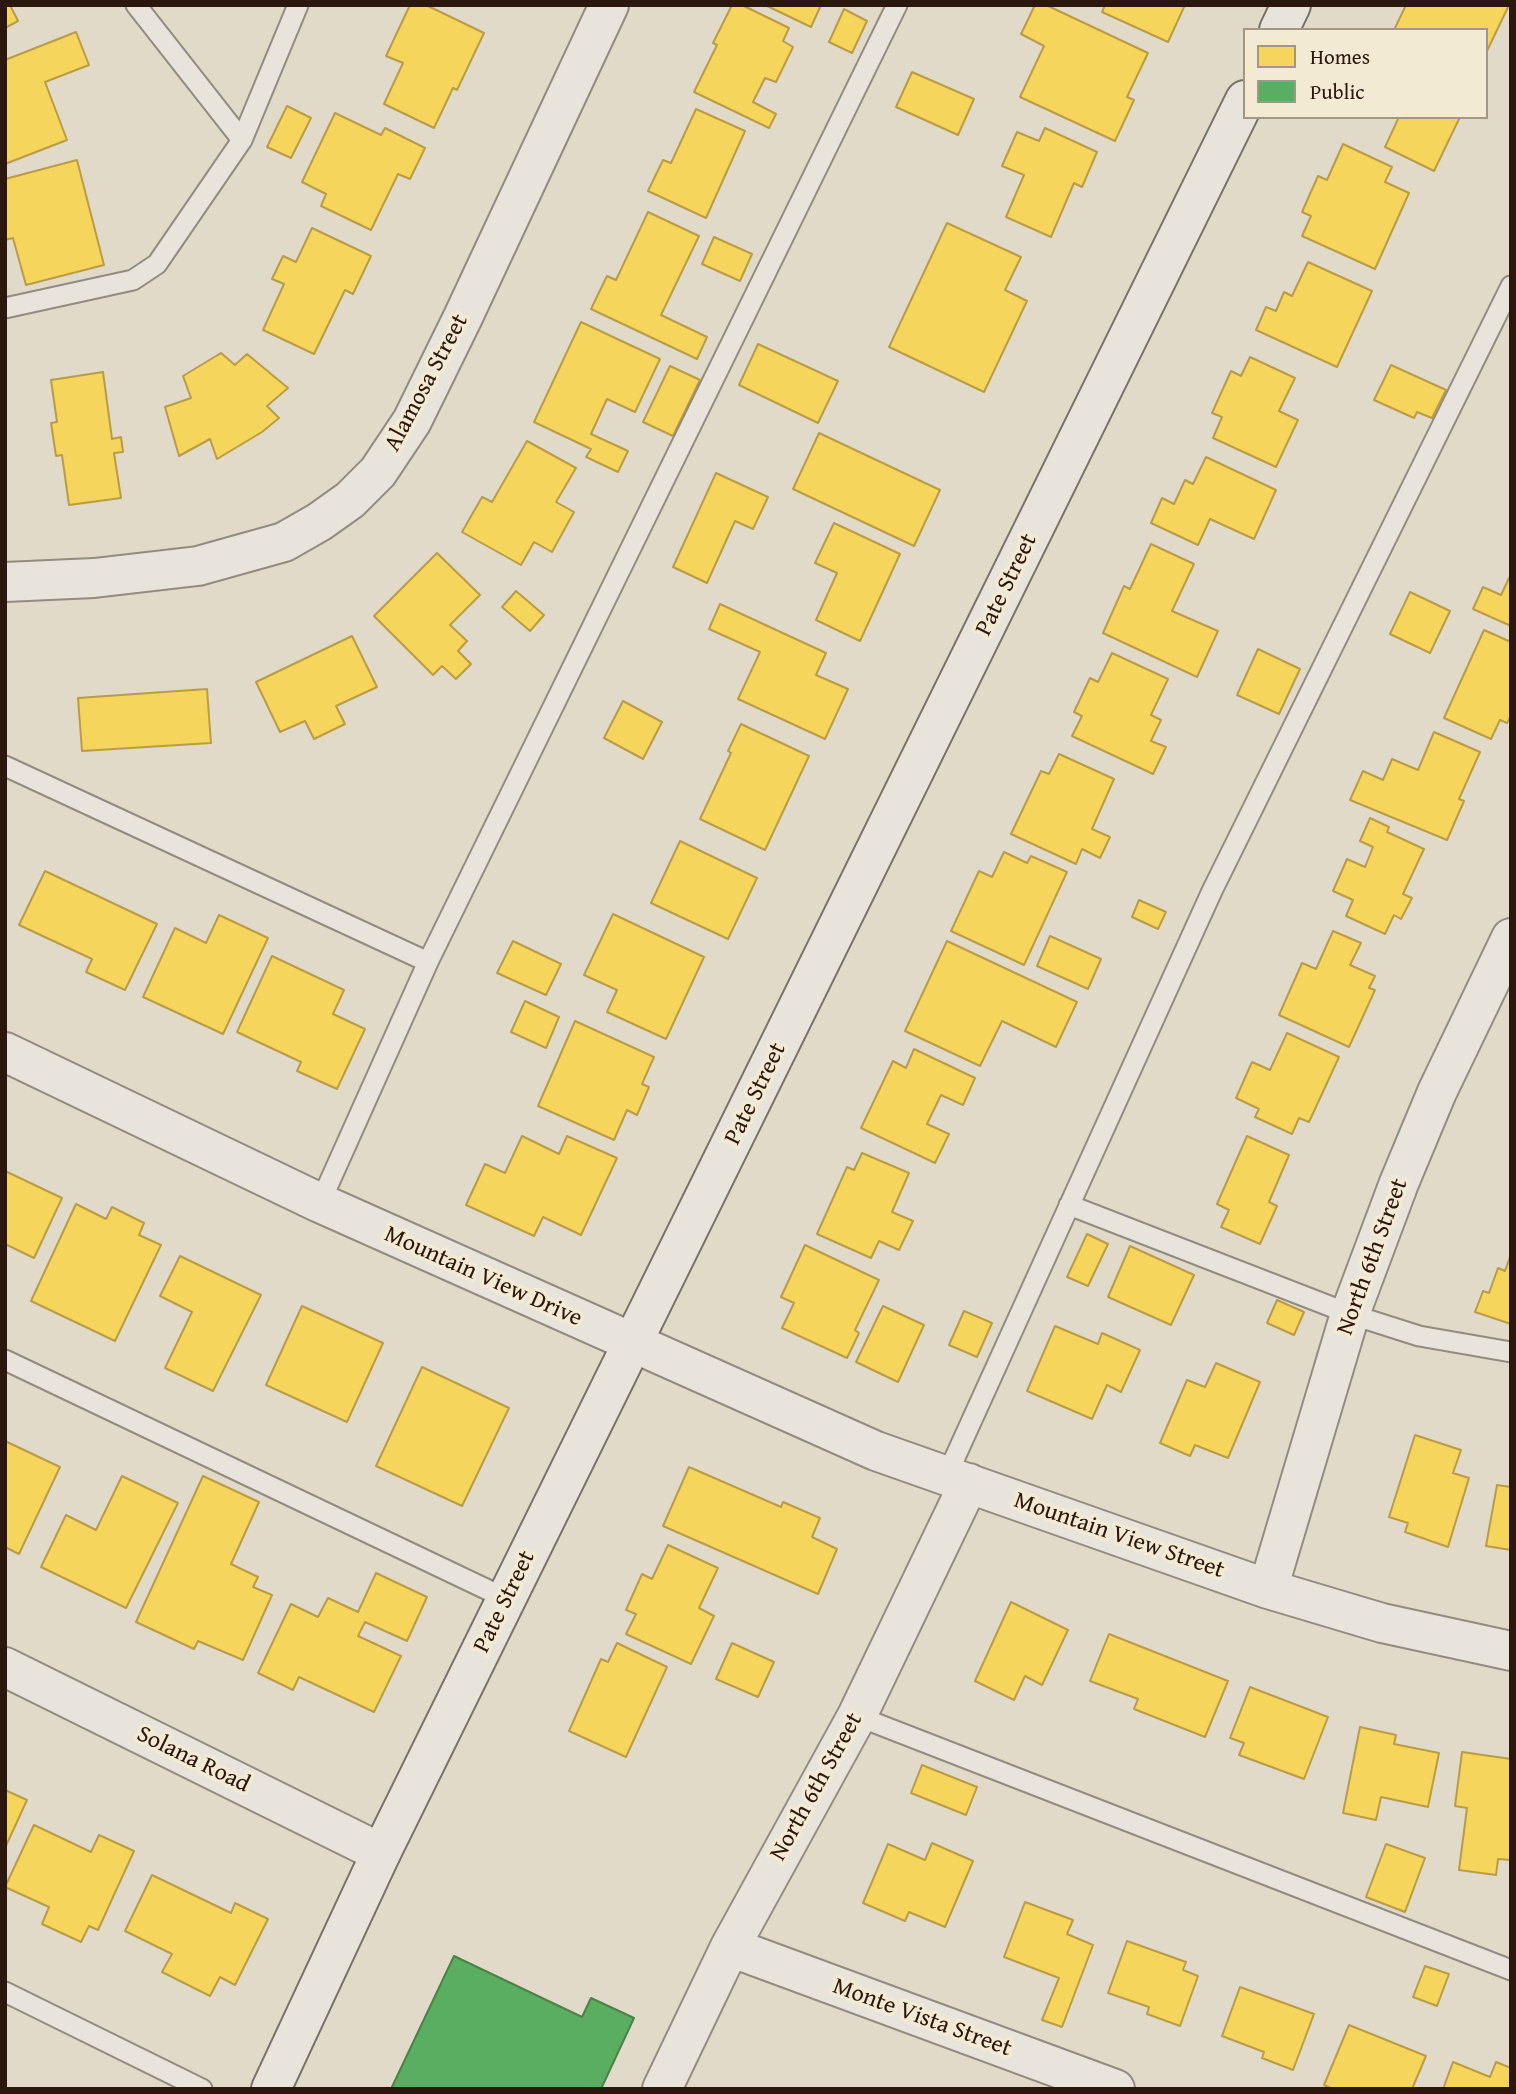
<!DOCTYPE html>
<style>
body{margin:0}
#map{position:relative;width:1516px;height:2094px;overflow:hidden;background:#e2dac8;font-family:"Gentium Book Plus",serif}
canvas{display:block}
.frame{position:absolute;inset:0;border:7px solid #2c170e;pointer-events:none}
.legend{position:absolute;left:1243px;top:28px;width:245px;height:91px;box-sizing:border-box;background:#f3ead4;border:2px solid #a39685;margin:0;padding:9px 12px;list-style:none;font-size:21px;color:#2c170e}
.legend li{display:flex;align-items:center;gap:14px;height:35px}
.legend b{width:35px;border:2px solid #a39685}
</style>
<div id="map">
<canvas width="1516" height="2094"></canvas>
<div class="frame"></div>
<ul class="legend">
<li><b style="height:19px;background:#f6d55c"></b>Homes</li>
<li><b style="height:19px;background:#5aae61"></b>Public</li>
</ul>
</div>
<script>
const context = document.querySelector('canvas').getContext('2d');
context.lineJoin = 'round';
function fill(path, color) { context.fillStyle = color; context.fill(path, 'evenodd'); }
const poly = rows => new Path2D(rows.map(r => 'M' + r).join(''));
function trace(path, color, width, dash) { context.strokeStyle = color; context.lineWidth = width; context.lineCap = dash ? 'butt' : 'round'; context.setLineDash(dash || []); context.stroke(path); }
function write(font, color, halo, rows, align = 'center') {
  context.font = font + ' "Gentium Book Plus",serif'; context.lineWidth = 7; context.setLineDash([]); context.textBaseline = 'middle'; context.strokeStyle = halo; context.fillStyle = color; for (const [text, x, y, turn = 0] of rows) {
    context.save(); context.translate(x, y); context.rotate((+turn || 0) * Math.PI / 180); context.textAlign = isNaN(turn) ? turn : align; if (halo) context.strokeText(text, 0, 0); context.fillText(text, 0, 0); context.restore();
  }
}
const homes = poly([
 [5,5,10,5,18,21,5,28,5,5],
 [410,5,426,5,484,33,457,90,453,88,434,128,384,104,403,63,386,56,410,5],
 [732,5,742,5,789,28,783,41,793,47,776,82,765,78,753,102,776,114,769,128,694,92,717,45,713,43,732,5],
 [765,5,821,5,811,27,765,5],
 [1035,5,1046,5,1148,53,1127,97,1134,100,1115,141,1020,97,1044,46,1021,34,1035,5],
 [1105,5,1185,5,1168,42,1102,12,1105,5],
 [1406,5,1509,5,1486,53,1486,30,1394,30,1406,5],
 [844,9,867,21,852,53,829,42,844,9],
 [76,32,89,65,45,82,67,140,5,164,5,60,76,32],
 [912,72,974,99,958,135,896,107,912,72],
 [287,106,311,118,291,158,267,147,287,106],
 [696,109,745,131,706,218,648,191,663,160,671,163,696,109],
 [335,113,381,135,385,128,425,148,410,179,398,174,371,230,321,206,326,194,302,182,335,113],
 [1399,117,1460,117,1434,171,1385,147,1399,117],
 [1045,128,1097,152,1082,187,1074,183,1051,237,1006,217,1024,175,1002,166,1017,132,1039,141,1045,128],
 [1343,144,1392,167,1385,182,1409,193,1375,269,1302,236,1311,216,1302,212,1318,176,1327,180,1343,144],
 [77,160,104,265,26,285,13,238,5,240,5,179,77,160],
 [648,212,699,236,661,315,707,337,697,359,591,309,607,276,616,280,648,212],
 [947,223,1021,257,1005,290,1027,301,984,392,889,347,947,223],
 [312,228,371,256,353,294,345,290,314,354,263,330,284,284,272,279,283,256,296,262,312,228],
 [714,237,752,254,740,281,702,264,714,237],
 [1308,262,1372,291,1337,367,1256,330,1266,307,1276,311,1284,292,1292,296,1308,262],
 [581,322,660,359,635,412,607,399,591,434,628,451,618,472,586,457,591,449,534,422,581,322],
 [758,344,838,381,818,423,739,385,758,344],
 [221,353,235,365,247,354,288,388,267,406,279,418,262,432,217,459,210,439,179,456,165,407,191,398,183,376,221,353],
 [1250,357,1295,378,1279,411,1298,420,1276,467,1213,438,1222,417,1212,413,1231,371,1241,376,1250,357],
 [1391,365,1446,390,1432,418,1417,412,1414,418,1374,400,1391,365],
 [670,366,700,380,673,436,643,422,670,366],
 [103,372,112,439,121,437,123,452,114,453,121,498,69,505,62,455,56,456,51,423,57,422,51,380,103,372],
 [819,433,940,490,914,546,793,489,819,433],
 [527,441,576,468,556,502,574,512,552,552,534,542,521,565,462,532,482,497,492,502,527,441],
 [1206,457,1276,490,1254,539,1210,519,1198,545,1151,523,1162,498,1174,504,1185,480,1193,484,1206,457],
 [716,473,768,497,753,529,735,521,707,583,673,567,716,473],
 [834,523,900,554,860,641,816,620,837,573,815,563,834,523],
 [1151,544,1194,564,1172,611,1218,631,1197,677,1103,633,1124,586,1130,589,1151,544],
 [437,553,480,595,450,625,467,641,458,651,471,664,456,679,442,666,433,675,374,616,437,553],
 [1511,574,1511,626,1473,609,1483,587,1501,595,1511,574],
 [516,591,544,615,530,631,502,607,516,591],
 [1410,592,1450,611,1430,653,1390,634,1410,592],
 [720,604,826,653,816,675,848,689,825,739,738,699,760,652,709,629,720,604],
 [1484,630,1511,642,1511,716,1507,723,1500,720,1491,739,1444,718,1484,630],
 [352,636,377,687,336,706,345,724,314,739,305,721,280,732,256,682,352,636],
 [1258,649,1300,669,1279,714,1237,695,1258,649],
 [1112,653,1168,679,1151,715,1161,720,1151,741,1166,747,1153,774,1072,736,1082,716,1074,712,1090,678,1098,682,1112,653],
 [207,689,211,743,82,751,78,698,207,689],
 [623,701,662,722,643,759,604,738,623,701],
 [741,724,809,756,765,850,700,819,731,753,728,751,741,724],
 [1434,732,1480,752,1459,799,1464,801,1447,840,1350,800,1363,771,1383,780,1392,759,1418,770,1434,732],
 [1059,754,1114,779,1092,829,1110,837,1100,858,1082,849,1076,864,1011,834,1041,771,1049,774,1059,754],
 [1370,818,1389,827,1387,832,1424,849,1403,894,1412,898,1401,919,1394,915,1385,934,1346,916,1353,900,1333,891,1347,859,1365,867,1373,847,1360,841,1370,818],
 [680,841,757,878,728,939,651,903,680,841],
 [1004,852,1027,863,1031,856,1067,872,1024,965,951,931,979,871,992,877,1004,852],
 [45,871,157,924,125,990,86,972,92,959,19,925,45,871],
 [1139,900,1166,912,1158,929,1132,917,1139,900],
 [613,914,704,957,666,1039,607,1012,617,990,584,975,613,914],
 [219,915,268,938,223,1034,143,997,175,928,206,943,219,915],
 [1333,931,1361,943,1350,965,1375,976,1369,988,1375,990,1349,1047,1279,1015,1302,963,1316,969,1333,931],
 [1050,936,1101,959,1088,989,1037,966,1050,936],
 [513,941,561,964,546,995,497,973,513,941],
 [947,941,1077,1002,1056,1047,1002,1021,980,1066,905,1031,947,941],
 [272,956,344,990,333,1014,365,1029,337,1089,297,1071,301,1062,237,1032,272,956],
 [525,1001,559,1017,546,1048,511,1032,525,1001],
 [575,1021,654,1057,642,1084,649,1087,637,1115,627,1110,614,1140,538,1106,575,1021],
 [1287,1033,1339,1057,1309,1122,1299,1118,1292,1134,1255,1117,1259,1109,1236,1098,1252,1062,1270,1070,1287,1033],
 [914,1049,975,1078,963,1105,941,1095,927,1124,949,1134,935,1163,861,1128,893,1061,906,1068,914,1049],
 [522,1136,559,1154,567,1136,617,1158,581,1235,543,1217,534,1236,466,1205,485,1164,505,1173,522,1136],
 [1247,1136,1289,1155,1269,1202,1277,1206,1260,1244,1221,1227,1229,1210,1217,1204,1247,1136],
 [862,1153,909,1173,892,1212,913,1221,899,1250,879,1241,871,1258,817,1234,847,1167,854,1170,862,1153],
 [5,1171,62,1198,34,1258,5,1244,5,1171],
 [76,1204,106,1219,112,1207,144,1223,139,1235,161,1245,115,1341,31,1301,76,1204],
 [1087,1234,1108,1244,1088,1286,1067,1277,1087,1234],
 [805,1245,879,1280,855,1330,859,1333,847,1358,782,1328,794,1303,781,1297,805,1245],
 [1130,1246,1194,1275,1171,1325,1108,1297,1130,1246],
 [1511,1254,1511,1324,1475,1312,1483,1291,1489,1293,1498,1268,1505,1271,1511,1254],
 [180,1256,261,1295,213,1391,165,1368,192,1312,160,1296,180,1256],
 [1277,1300,1304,1312,1294,1335,1267,1323,1277,1300],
 [302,1306,383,1343,347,1422,266,1385,302,1306],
 [883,1306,924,1325,898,1382,856,1362,883,1306],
 [964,1311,992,1323,977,1357,949,1345,964,1311],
 [1055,1326,1098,1344,1102,1333,1140,1350,1121,1392,1107,1385,1092,1419,1027,1391,1055,1326],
 [1216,1363,1260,1382,1228,1458,1195,1445,1190,1456,1160,1443,1187,1380,1205,1387,1216,1363],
 [422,1367,509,1408,462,1506,376,1466,422,1367],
 [1415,1435,1461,1450,1453,1473,1469,1478,1448,1547,1405,1532,1408,1523,1389,1517,1415,1435],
 [5,1441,60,1467,19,1554,5,1547,5,1441],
 [689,1467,781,1507,783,1502,820,1518,812,1537,837,1549,818,1594,663,1526,689,1467],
 [122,1476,178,1503,126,1608,41,1567,66,1515,96,1530,122,1476],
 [203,1476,259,1502,231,1564,258,1577,253,1587,272,1595,243,1660,198,1641,194,1649,136,1622,203,1476],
 [1497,1485,1511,1487,1511,1550,1486,1546,1497,1485],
 [668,1545,718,1568,699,1608,714,1616,691,1664,626,1634,636,1614,626,1610,642,1574,652,1579,668,1545],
 [376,1573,427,1597,407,1641,365,1622,358,1636,401,1656,374,1712,299,1677,293,1690,258,1673,291,1604,318,1617,328,1598,358,1612,376,1573],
 [1011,1602,1068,1630,1042,1685,1025,1676,1014,1700,975,1681,1011,1602],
 [1109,1634,1228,1681,1205,1737,1134,1709,1138,1699,1090,1681,1109,1634],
 [617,1643,667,1667,626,1757,569,1731,601,1659,608,1662,617,1643],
 [732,1643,774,1662,758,1697,716,1679,732,1643],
 [1250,1687,1328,1717,1304,1779,1239,1755,1244,1743,1230,1738,1250,1687],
 [1360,1727,1396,1735,1394,1744,1439,1753,1428,1807,1381,1797,1376,1820,1343,1813,1360,1727],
 [1462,1752,1511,1759,1511,1860,1498,1859,1496,1875,1459,1870,1467,1808,1455,1806,1462,1752],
 [922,1765,977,1787,966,1815,911,1793,922,1765],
 [5,1790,27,1800,5,1848,5,1790],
 [34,1825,91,1852,99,1835,134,1851,98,1930,89,1926,81,1942,42,1924,49,1907,5,1887,34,1825],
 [932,1843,973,1861,945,1927,909,1912,905,1921,863,1903,888,1844,925,1860,932,1843],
 [1386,1844,1425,1858,1405,1912,1366,1897,1386,1844],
 [152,1875,231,1913,235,1903,268,1919,235,1985,220,1977,210,1996,162,1972,172,1954,125,1931,152,1875],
 [1025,1902,1073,1920,1067,1934,1093,1945,1062,2027,1042,2020,1059,1978,1004,1957,1025,1902],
 [1127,1941,1186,1962,1183,1970,1198,1976,1180,2026,1147,2014,1149,2007,1108,1993,1127,1941],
 [1425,1966,1449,1974,1437,2006,1413,1997,1425,1966],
 [1240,1987,1314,2014,1293,2070,1262,2058,1264,2052,1222,2036,1240,1987],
 [1349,2025,1426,2056,1412,2089,1333,2089,1324,2085,1349,2025],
 [1453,2062,1490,2077,1496,2062,1511,2068,1511,2089,1443,2089,1453,2062]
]);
fill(homes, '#f6d55c');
trace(homes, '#b99c45', 2);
const public = poly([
 [454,1956,582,2017,591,1998,634,2018,601,2089,391,2089,454,1956]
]);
fill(public, '#5aae61');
trace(public, '#4c8148', 2);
const lane = poly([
 [136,5,242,140],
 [5,308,133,280,157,264,242,140,298,5],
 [5,766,428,962],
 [320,1203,428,962,897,5],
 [1069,1205,1350,1314,1419,1336,1511,1352],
 [5,1360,507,1599],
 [947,1475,1212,891,1511,286],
 [857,1716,1511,1970],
 [5,1992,202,2089]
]);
const street = poly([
 [5,582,94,578,198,566,284,542,319,522,350,500,378,472,412,421,463,317,609,5],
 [5,1052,320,1203,876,1451,1268,1589,1382,1623,1511,1651],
 [1268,1589,1350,1314,1399,1183,1437,1092,1511,938],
 [5,1667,381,1853],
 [730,1947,1115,2089],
 [662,2089,730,1947,857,1716,969,1483]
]);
const secondary = poly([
 [1279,30,1291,5],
 [271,2089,381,1853,1245,100]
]);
trace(lane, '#928b80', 23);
trace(street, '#928b80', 42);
trace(secondary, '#787167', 42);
trace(lane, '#e8e4db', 19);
trace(street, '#e8e4db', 38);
trace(secondary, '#e8e4db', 38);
write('24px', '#2c170e', '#f3ead4', [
 ["Alamosa Street",427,383,-62],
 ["Pate Street",1007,585,-64],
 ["Pate Street",756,1094,-64],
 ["North 6th Street",1373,1257,-70],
 ["Mountain View Drive",483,1277,24],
 ["Mountain View Street",1119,1536,19],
 ["Pate Street",505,1602,-64],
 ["Solana Road",193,1760,26],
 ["North 6th Street",817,1787,-61],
 ["Monte Vista Street",922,2018,20]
]);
</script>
